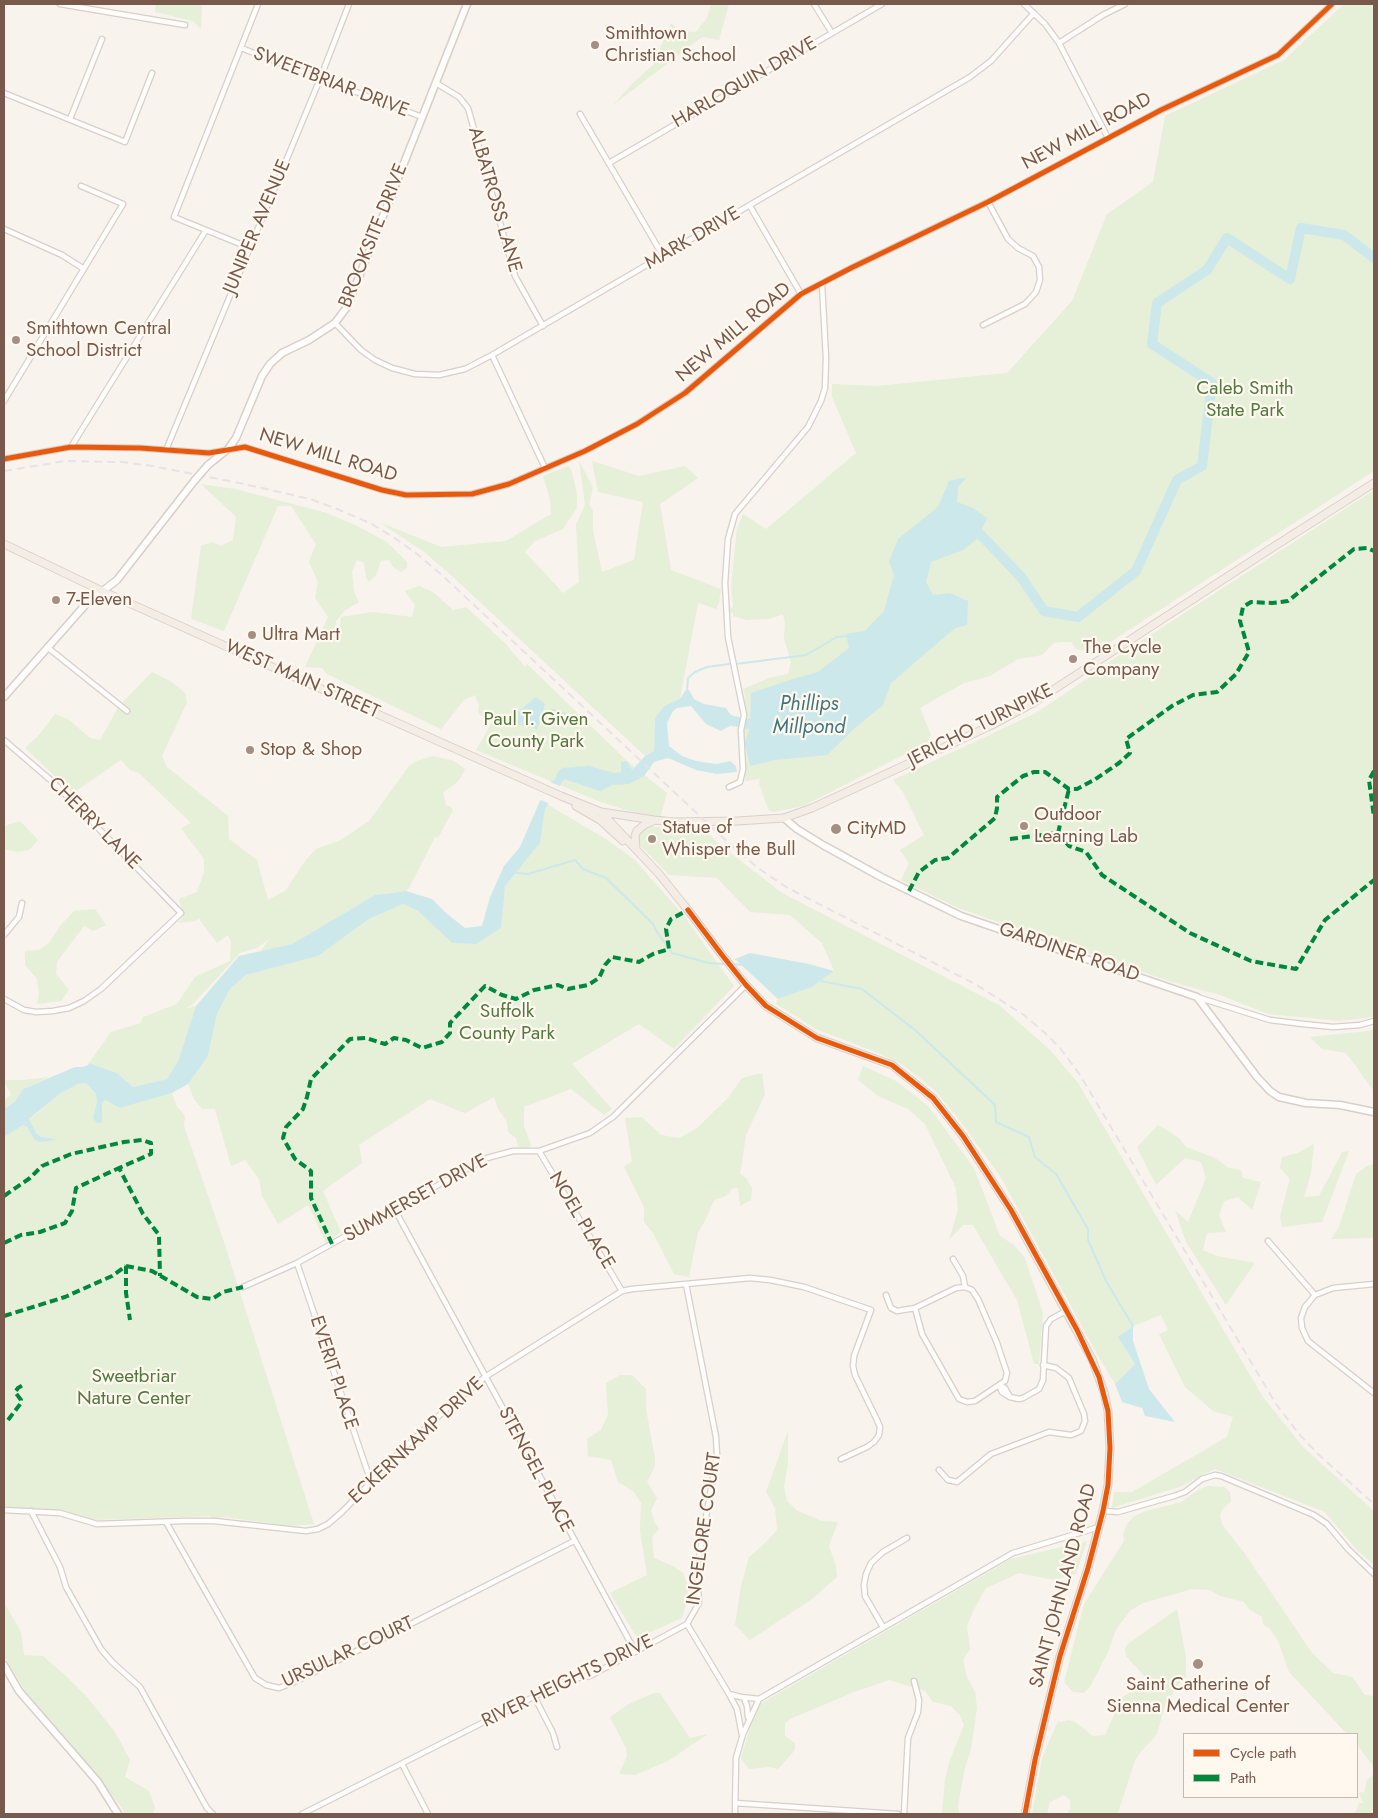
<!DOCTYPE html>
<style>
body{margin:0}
#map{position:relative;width:1378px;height:1818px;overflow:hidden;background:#f8f3ed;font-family:Jost,sans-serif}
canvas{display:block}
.frame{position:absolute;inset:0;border:5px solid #78594b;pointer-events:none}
.legend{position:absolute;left:1183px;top:1733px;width:175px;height:65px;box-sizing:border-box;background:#fff8ef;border:1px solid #c9b8ad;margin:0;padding:6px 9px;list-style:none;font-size:15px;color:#78594b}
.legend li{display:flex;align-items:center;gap:10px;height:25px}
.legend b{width:25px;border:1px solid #c9b8ad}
</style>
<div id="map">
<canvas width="1378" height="1818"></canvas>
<div class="frame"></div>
<ul class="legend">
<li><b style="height:6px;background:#e8590c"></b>Cycle path</li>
<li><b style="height:6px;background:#00873e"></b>Path</li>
</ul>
</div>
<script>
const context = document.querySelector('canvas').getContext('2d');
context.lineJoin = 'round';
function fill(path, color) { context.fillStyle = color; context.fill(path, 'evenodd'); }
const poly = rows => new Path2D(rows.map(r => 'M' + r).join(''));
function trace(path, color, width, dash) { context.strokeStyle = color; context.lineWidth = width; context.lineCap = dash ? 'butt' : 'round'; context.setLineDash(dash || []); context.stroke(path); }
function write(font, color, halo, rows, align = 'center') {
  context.font = font + ' Jost,sans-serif'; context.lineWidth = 4.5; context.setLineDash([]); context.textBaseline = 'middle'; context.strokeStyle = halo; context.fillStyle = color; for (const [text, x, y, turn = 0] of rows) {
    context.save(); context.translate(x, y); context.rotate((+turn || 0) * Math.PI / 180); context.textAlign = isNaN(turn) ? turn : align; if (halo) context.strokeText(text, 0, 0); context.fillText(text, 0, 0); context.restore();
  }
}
fill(poly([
 [156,4,202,4,201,29,193,21,155,12],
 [711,4,729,4,719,40,702,37,613,105,633,83,653,65,671,23,679,31,696,32,707,18],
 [1344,4,1374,4,1374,471,1095,652,1076,649,1071,642,1061,642,1054,643,1042,655,1018,659,990,676,964,683,920,708,931,735,927,743,803,806,774,812,769,811,759,784,760,779,745,781,738,747,738,738,743,716,745,695,743,689,769,678,788,674,791,662,784,639,785,623,783,614,769,619,747,620,733,616,733,613,730,612,730,607,733,608,731,586,737,528,743,514,766,529,856,453,832,397,832,384,877,386,1007,373,1072,301,1107,214,1153,182,1165,116,1284,60],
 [579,460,593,488,589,505,593,510,593,531,602,572,634,560,643,502,598,492,592,461,639,476,685,466,698,478,660,504,671,570,721,589,719,603,716,609,698,603,680,699,664,706,655,718,654,751,645,756,452,576,423,551,379,522,441,547,506,541,551,514,550,499,543,476,568,466,571,469,577,494,577,508,563,529,535,541,525,552,563,593,579,582,576,524,585,505],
 [201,484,235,489,327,513,355,525,387,542,407,562,407,568,401,572,393,567,389,560,381,561,376,575,369,582,366,578,364,563,357,560,352,571,354,592,359,602,344,611,336,621,334,632,340,626,341,617,373,612,412,617,415,605,405,591,419,586,433,592,453,610,466,607,506,644,525,667,527,664,627,761,667,793,660,818,629,811,598,801,476,750,495,717,480,715,478,711,479,705,475,695,464,700,441,729,327,674,322,668,305,667,328,617,315,598,318,582,309,562,316,544,291,506,278,506,224,631,191,619,201,546,212,542,221,546,233,540,236,517],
 [1374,490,1374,1017,1339,1021,1268,1014,1220,995,1172,982,958,908,901,880,909,863,900,850,924,835,903,792,893,780,1036,713,1106,666,1106,664],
 [152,672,172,682,185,693,187,702,162,756,167,767,228,816,229,839,257,860,268,900,285,891,305,861,316,849,341,840,369,821,409,766,417,761,433,756,454,761,465,769,462,776,455,784,443,792,446,805,451,807,453,810,438,838,435,837,409,888,406,891,375,895,292,944,260,952,269,939,257,948,240,953,192,1005,184,1009,196,1006,178,1061,167,1079,133,1087,117,1073,89,1063,111,1032,141,1023,143,1017,177,1004,195,977,230,961,231,942,228,935,217,943,199,919,201,917,195,921,178,923,183,917,179,899,197,892,204,872,204,859,181,828,191,823,139,773,130,770,121,760,73,793,25,748,39,735,55,714,68,719,90,738,100,740,119,706],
 [548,805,606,839,635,860,684,916,734,986,674,1049,639,1024,572,1064,612,1109,604,1115,571,1089,524,1107,524,1126,531,1145,528,1148,524,1149,518,1146,516,1138,508,1132,507,1122,498,1109,494,1097,465,1113,430,1099,359,1145,362,1163,323,1191,341,1232,326,1243,308,1205,278,1224,262,1196,259,1179,245,1160,231,1166,215,1109,202,1109,194,1099,188,1084,208,1056,217,1014,230,989,246,975,318,956,369,919,403,904,418,911,452,943,476,944,502,901,505,886,540,843,545,809],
 [20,821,38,840,29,850,18,852,4,849,4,826],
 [647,826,707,832,719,844,782,893,999,1005,1050,1050,1078,1083,1263,1397,1303,1447,1374,1511,1374,1565,1357,1550,1325,1512,1215,1469,1182,1486,1112,1508,1114,1492,1132,1492,1227,1437,1233,1417,1213,1411,1185,1387,1159,1334,1168,1330,1161,1315,1133,1326,1119,1337,1135,1364,1115,1384,1097,1354,1000,1176,958,1118,933,1089,903,1065,878,1053,816,1029,776,1004,778,999,812,987,834,971,822,943,790,915,750,912,717,878,669,875,640,845,637,837,640,829],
 [95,909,106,925,93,931,84,926,57,962,56,974,69,990,61,1001,37,1004,39,993,37,979,25,965,25,951,39,950,49,943,60,926,74,911],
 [1374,1029,1374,1091,1346,1053,1322,1049,1310,1037,1368,1031],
 [863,1066,896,1081,928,1106,974,1168,1000,1236,1014,1245,1025,1258,1043,1313,1039,1364,1034,1364,1017,1300,973,1225,963,1225,949,1240,958,1210,956,1188,925,1124,908,1109,878,1096,858,1080],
 [762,1073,765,1094,746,1135,740,1174,746,1178,752,1188,751,1200,740,1206,738,1188,733,1188,726,1196,714,1200,706,1219,698,1232,689,1277,674,1274,653,1233,644,1222,644,1207,624,1167,632,1161,625,1118,642,1117,661,1135,679,1138,697,1128,728,1098,742,1078],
 [49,1077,23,1089,16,1100,5,1108,4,1100,11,1095,6,1084,4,1085,4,1080,23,1080],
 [86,1083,96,1094,97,1102,93,1118,101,1111,102,1104,105,1100,120,1108,172,1093,177,1107,183,1113,185,1117,184,1126,222,1236,314,1524,288,1526,225,1517,212,1518,210,1516,93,1520,79,1515,43,1509,4,1507,4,1137,23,1125,27,1127,34,1139,55,1139,41,1137,36,1133,29,1120,61,1093,78,1084],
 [1158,1125,1179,1138,1186,1147,1215,1158,1229,1168,1241,1170,1243,1178,1261,1182,1252,1210,1238,1197,1224,1201,1219,1215,1226,1232,1207,1233,1203,1250,1217,1256,1255,1263,1226,1305,1186,1242,1175,1210,1188,1222,1206,1178,1201,1162,1185,1158,1156,1185,1137,1147],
 [1314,1144,1311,1173,1304,1197,1319,1196,1342,1152,1349,1151,1322,1222,1282,1227,1280,1217,1289,1182,1289,1178,1280,1168,1282,1157,1298,1153],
 [1374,1164,1374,1238,1331,1239,1339,1227,1356,1174,1367,1166],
 [620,1375,632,1375,646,1389,646,1409,655,1458,655,1466,647,1482,657,1498,651,1511,655,1523,659,1529,652,1537,654,1558,673,1566,683,1573,688,1586,687,1601,682,1618,637,1638,610,1593,647,1575,640,1531,641,1503,634,1492,618,1482,611,1460,588,1456,587,1439,601,1430,608,1415,606,1383],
 [788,1431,788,1464,784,1486,787,1501,798,1511,822,1521,838,1522,829,1546,836,1566,837,1577,812,1599,750,1640,735,1625,741,1586,749,1557,763,1545,777,1530,775,1508,766,1492],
 [1208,1486,1224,1487,1230,1492,1231,1501,1222,1510,1220,1516,1223,1526,1243,1551,1312,1653,1333,1673,1352,1677,1365,1695,1374,1696,1374,1767,1357,1745,1357,1734,1347,1734,1289,1672,1278,1641,1270,1629,1263,1624,1262,1617,1249,1609,1244,1602,1220,1596,1210,1590,1192,1589,1143,1603,1131,1610,1116,1629,1108,1652,1090,1687,1084,1693,1073,1692,1064,1682,1084,1604,1124,1541,1123,1534,1127,1524,1133,1517,1143,1512,1181,1502,1200,1489],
 [1087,1541,1076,1574,1055,1580,1019,1573,986,1588,973,1611,967,1626,970,1649,963,1660,967,1677,975,1692,977,1708,971,1749,965,1768,958,1805,959,1814,942,1814,945,1779,950,1760,964,1725,960,1715,951,1706,933,1702,925,1691,889,1680,854,1692,790,1719,785,1723,785,1736,795,1743,795,1750,778,1769,769,1767,749,1769,741,1758,751,1724,760,1704,1011,1559],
 [4,1602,21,1632,24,1655,43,1656,66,1676,87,1697,115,1732,130,1760,125,1777,149,1791,155,1808,153,1814,124,1814,122,1808,89,1766,25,1691,4,1656],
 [1177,1609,1186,1657,1186,1677,1175,1690,1165,1705,1157,1734,1140,1753,1135,1760,1118,1813,1067,1814,1070,1809,1070,1800,1064,1795,1050,1802,1047,1814,1032,1814,1042,1758,1058,1721,1061,1722,1069,1720,1075,1722,1093,1736,1105,1735,1122,1697,1149,1681,1126,1656,1125,1649,1128,1644],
 [654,1693,660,1693,690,1738,708,1734,668,1761,635,1775,619,1774,627,1756,626,1748,610,1717,629,1704],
 [1374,1774,1374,1814,1352,1814,1356,1811,1359,1803,1363,1803,1359,1794,1361,1792,1364,1793,1367,1780]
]), '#e6efd7');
fill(poly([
 [967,477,958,487,957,502,973,508,987,518,977,539,963,550,931,562,926,582,933,595,950,593,968,601,967,625,955,628,891,683,883,705,856,727,827,755,775,760,750,766,745,743,750,727,751,693,793,679,818,672,849,648,846,634,865,631,884,611,894,575,889,562,898,539,938,507,949,481],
 [689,690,694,699,704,704,726,708,730,714,732,720,730,726,721,731,706,724,691,706,677,708,673,711,667,723,669,746,682,756,696,761,716,764,730,761,736,766,737,772,717,774,696,770,668,758,654,762,644,776,629,784,612,785,600,791,564,779,545,809,540,843,505,886,501,928,476,944,452,943,418,911,403,904,369,919,318,956,246,975,230,989,217,1014,208,1056,188,1084,172,1093,120,1108,105,1100,102,1104,102,1121,101,1123,97,1123,93,1118,97,1102,96,1094,86,1083,78,1084,61,1093,29,1119,36,1133,41,1137,56,1139,49,1141,39,1142,34,1139,27,1127,23,1125,4,1137,4,1100,6,1108,16,1100,23,1089,75,1067,83,1067,88,1065,89,1063,117,1073,133,1087,167,1079,178,1061,196,1006,239,956,292,944,375,895,406,891,432,899,446,913,465,928,482,926,490,897,504,866,520,847,539,803,551,781,555,780,557,773,562,768,589,766,614,773,621,772,621,762,627,761,632,770,645,756,654,751,655,718,664,706,680,699,685,691],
 [536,697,545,704,537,730,531,726,529,728,516,723,518,712],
 [552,709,566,713,570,725,556,719,550,720,545,715],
 [750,953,809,964,834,971,812,987,778,999,735,959],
 [1133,1326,1133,1341,1149,1389,1175,1422,1145,1416,1142,1408,1122,1402,1115,1384,1135,1364,1118,1337]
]), '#cde8ea');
fill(poly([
 [548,781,562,787,551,804,538,799]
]), '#f8f3ed');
trace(poly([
 [736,664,806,655,837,637,848,636],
 [687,691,688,678,695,672,707,667,729,664],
 [516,873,528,874,575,860,583,869,606,878,653,924,657,932,672,953,709,963,725,964],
 [732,964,742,965],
 [821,981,862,989,915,1030,995,1105,996,1122,1029,1137,1035,1157,1056,1174,1088,1229,1088,1240,1106,1281,1133,1326]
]), '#cde8ea', 2);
trace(poly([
 [967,536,979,533,1021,577,1044,611,1078,617,1136,571,1177,480,1202,466,1212,383,1152,344,1157,303,1207,270,1227,238,1290,279,1301,228,1344,235,1374,258],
 [719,716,733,721,749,724,763,721]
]), '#cde8ea', 10);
const street = poly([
 [60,4,185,25],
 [814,4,832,33],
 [1024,4,1045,24,1059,43,1108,138],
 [1059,43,1103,15,1125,4],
 [241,48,422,117],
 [436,83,459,97,468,108,515,276,543,326],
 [4,93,125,142,152,73],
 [580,114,663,256],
 [70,119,102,39],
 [609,163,882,4],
 [750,206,801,294],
 [4,229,62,255,84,269],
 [250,248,174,217,258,4],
 [335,323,361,350,375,360,392,368,415,374,439,375,465,369,492,355,970,77,991,61,1034,13],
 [983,325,1025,304,1036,292,1040,280,1039,267,1033,256,1018,248,1008,239,988,202],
 [492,355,545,468],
 [4,401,123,204,81,186],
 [71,447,206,230],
 [166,450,320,79,349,4],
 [4,459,71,447,140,448,209,453,245,447,382,490,406,495,472,494,509,484,585,451,637,424,685,393,801,294,851,268,988,202,1161,110,1278,55,1332,4],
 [47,647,127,711],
 [4,740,54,783,181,913,101,989,84,1001,69,1008,53,1011,36,1012,24,1010,4,999],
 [729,787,740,782,743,769,741,730,744,715,728,637,725,583,728,539,735,514,808,427,821,401,825,388,826,358,822,284],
 [4,935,19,917,22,903],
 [1197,997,1270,1020,1303,1024,1333,1027,1360,1025,1374,1021],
 [539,1151,622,1291],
 [395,1210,635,1651],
 [1268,1241,1315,1295],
 [953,1259,963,1276,965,1287],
 [297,1263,371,1482],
 [686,1284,716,1437,717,1455,697,1568,699,1603,687,1624],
 [1374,1284,1333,1288,1315,1295,1305,1307,1301,1318,1302,1328,1308,1341,1374,1393],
 [243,1287,297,1263,487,1158,513,1151,539,1151,590,1133,613,1117,746,985],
 [886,1295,891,1308,897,1311,915,1308,956,1288,965,1287,972,1290,978,1299,997,1343,1007,1373,1005,1381,975,1401,967,1402,959,1399,922,1334,915,1308],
 [999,1385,1005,1388,1010,1397,1002,1392,999,1385],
 [1010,1397,1019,1399,1023,1398,1039,1389,1043,1380,1046,1326,1051,1319,1066,1311],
 [939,1470,948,1480,957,1482,991,1454,1049,1432,1071,1435,1081,1431,1085,1421,1084,1414,1069,1378,1056,1368,1043,1365],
 [4,1510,60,1513,97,1524,183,1521,214,1521,306,1531,318,1529,328,1524,342,1512,400,1452,443,1412,485,1377,622,1291,632,1289,750,1278,770,1280,804,1287,871,1310,854,1356,853,1366,855,1375,877,1420,880,1427,879,1435,874,1442,867,1447,841,1459],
 [31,1511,60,1567,66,1587,101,1649,112,1662,140,1687,207,1808,213,1814],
 [1103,1511,1118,1512,1174,1496,1185,1492,1202,1479,1215,1475,1221,1476,1314,1515,1327,1524,1348,1549,1374,1574],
 [166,1522,255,1678,266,1685,279,1688,292,1683,389,1635,574,1541],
 [687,1624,729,1694,741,1697,759,1699,1013,1553,1099,1527],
 [883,1627,865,1596,864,1585,866,1574,871,1563,883,1552,907,1538],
 [729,1694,737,1709,742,1735],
 [534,1696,553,1733,557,1747],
 [744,1698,747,1706,748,1717],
 [402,1764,428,1814],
 [735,1803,898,1814],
 [302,1814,567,1680,590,1676,603,1669,687,1624],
 [735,1814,736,1758,743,1734,759,1699],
 [904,1814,908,1738,918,1712,919,1700,914,1681]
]);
const secondary = poly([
 [208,465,228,449,236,438,262,376,270,364,282,353,309,340,335,323,347,307,467,4],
 [4,697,87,603,117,580,195,480],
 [784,818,797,829,823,845,881,877,961,916,1197,997,1257,1077,1270,1091,1279,1097,1306,1103,1340,1105,1374,1112],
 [4,1665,19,1691,98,1782,118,1814]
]);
const primary = poly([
 [4,544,102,591,561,796,601,812,654,820,673,822,737,821,784,818,812,808,990,726,1033,703,1267,551,1374,483],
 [576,806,600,820,623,841],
 [601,812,659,874,688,910,722,955,746,985,766,1006,817,1038,892,1065,933,1098,963,1136,1011,1210,1092,1359,1104,1392,1108,1411,1110,1448,1108,1485,1103,1511,1088,1568,1060,1656,1050,1697,1035,1760,1025,1814],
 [636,849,635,836,637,831,644,825,653,821]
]);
trace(street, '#d7cfca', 7);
trace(secondary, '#d8cfc9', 9);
trace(primary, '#dad0ca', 9);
trace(street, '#fefdfc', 4.5);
trace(secondary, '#fefdfc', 6);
trace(primary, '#f3ede6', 7);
trace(poly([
 [4,471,65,461,122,462,153,466,244,484,310,499,337,509,370,523,393,537,417,554,443,576,732,846,758,868,786,887,975,984,1024,1015,1045,1033,1060,1048,1080,1075,1276,1404,1299,1434,1319,1455,1374,1504]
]), '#e5e3e5', 2, [8, 5]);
const secondaryBridge = poly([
 [195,480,208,465]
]);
trace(secondaryBridge, '#d8cfc9', 9, []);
trace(secondaryBridge, '#fefdfc', 6);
trace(poly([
 [1374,771,1369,780,1374,817],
 [1058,833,1069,846,1086,852,1102,875,1190,933,1251,961,1296,969,1325,920,1374,880],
 [1010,839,1058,833,1069,789],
 [909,891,919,872,935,860,948,858,995,818,997,808,997,797,1023,776,1034,772,1045,772,1069,789,1077,789,1094,780,1119,763,1130,753,1126,739,1172,706,1193,695,1217,692,1236,674,1249,652,1240,621,1243,607,1251,602,1272,603,1288,601,1354,549,1367,548,1374,551],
 [4,1196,30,1178,42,1166,71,1154,124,1142,142,1140,151,1143,151,1154,119,1168,143,1214,159,1235,160,1276],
 [4,1243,21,1235,40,1232,65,1223,72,1211,76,1188,119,1168],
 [332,1244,311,1198,311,1171,295,1159,283,1138,286,1127,303,1109,307,1097,311,1079,350,1039,366,1038,385,1044,394,1038,406,1040,422,1048,442,1042,450,1033,450,1023,485,986,502,995,516,999,534,990,558,985,568,989,588,985,599,978,605,965,612,957,639,962,653,954,669,949,666,929,671,919,688,910],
 [126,1266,152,1271,197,1297,212,1299,223,1292,243,1287],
 [126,1266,126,1293,130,1320],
 [4,1316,65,1297,112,1276,126,1266],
 [8,1420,21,1403,21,1400,15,1392,18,1388,23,1385]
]), '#00873e', 4, [8, 4]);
trace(poly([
 [4,459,71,447,140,448,209,453,245,447,382,490,406,495,472,494,509,484,585,451,637,424,685,393,801,294,851,268,988,202,1161,110,1278,55,1332,4],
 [688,910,722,955,746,985,766,1006,817,1038,892,1065,933,1098,963,1136,1011,1210,1077,1330,1099,1377,1108,1411,1110,1448,1108,1485,1103,1511,1088,1568,1060,1656,1050,1697,1035,1760,1025,1814]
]), '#e8590c', 5);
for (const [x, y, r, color] of [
 [595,45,5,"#a58f84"],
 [16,340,5,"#a58f84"],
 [56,600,5,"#a58f84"],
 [252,635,5,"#a58f84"],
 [1073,659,5,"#a58f84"],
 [250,750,5,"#a58f84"],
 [1024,826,5,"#a58f84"],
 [836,829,6,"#a58f84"],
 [652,839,5,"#a58f84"],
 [1198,1664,6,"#a58f84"]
]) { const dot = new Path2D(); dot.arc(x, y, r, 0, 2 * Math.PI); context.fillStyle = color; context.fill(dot); trace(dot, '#fff8ef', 2); }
write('19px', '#78594b', '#fff8ef', [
 ["Smithtown",605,34],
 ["Christian School",605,56],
 ["Smithtown Central",26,329],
 ["School District",26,351],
 ["7-Eleven",66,600],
 ["Ultra Mart",262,635],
 ["The Cycle",1083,648],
 ["Company",1083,670],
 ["Stop & Shop",260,750],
 ["Outdoor",1034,815],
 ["Learning Lab",1034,837],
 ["Statue of",662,828],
 ["Whisper the Bull",662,850],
 ["CityMD",847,829],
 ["Saint Catherine of",1198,1685,"center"],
 ["Sienna Medical Center",1198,1707,"center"]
], 'left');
write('19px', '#78594b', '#fff8ef', [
 ["SWEETBRIAR DRIVE",331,83,21],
 ["HARLOQUIN DRIVE",745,83,-30],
 ["NEW MILL ROAD",1087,132,-28],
 ["ALBATROSS LANE",494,200,74],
 ["JUNIPER AVENUE",258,227,-67],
 ["BROOKSITE DRIVE",374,236,-68],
 ["MARK DRIVE",693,239,-30],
 ["NEW MILL ROAD",734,333,-40],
 ["NEW MILL ROAD",328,456,17],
 ["WEST MAIN STREET",302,680,24],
 ["JERICHO TURNPIKE",981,726,-27],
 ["CHERRY LANE",94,824,45],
 ["GARDINER ROAD",1069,953,19],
 ["SUMMERSET DRIVE",416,1199,-29],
 ["NOEL PLACE",581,1221,59],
 ["EVERIT PLACE",333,1373,72],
 ["ECKERNKAMP DRIVE",417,1441,-43],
 ["STENGEL PLACE",535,1470,62],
 ["INGELORE COURT",705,1529,-82],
 ["SAINT JOHNLAND ROAD",1064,1586,-75],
 ["URSULAR COURT",348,1653,-25],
 ["RIVER HEIGHTS DRIVE",568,1682,-26]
]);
write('19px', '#537840', '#fff8ef', [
 ["Caleb Smith",1245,389],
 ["State Park",1245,411],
 ["Paul T. Given",536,720],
 ["County Park",536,742],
 ["Suffolk",507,1012],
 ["County Park",507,1034],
 ["Sweetbriar",134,1377],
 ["Nature Center",134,1399]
]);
write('italic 20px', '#3d767e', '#fff8ef', [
 ["Phillips",809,705],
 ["Millpond",809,728]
]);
</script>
